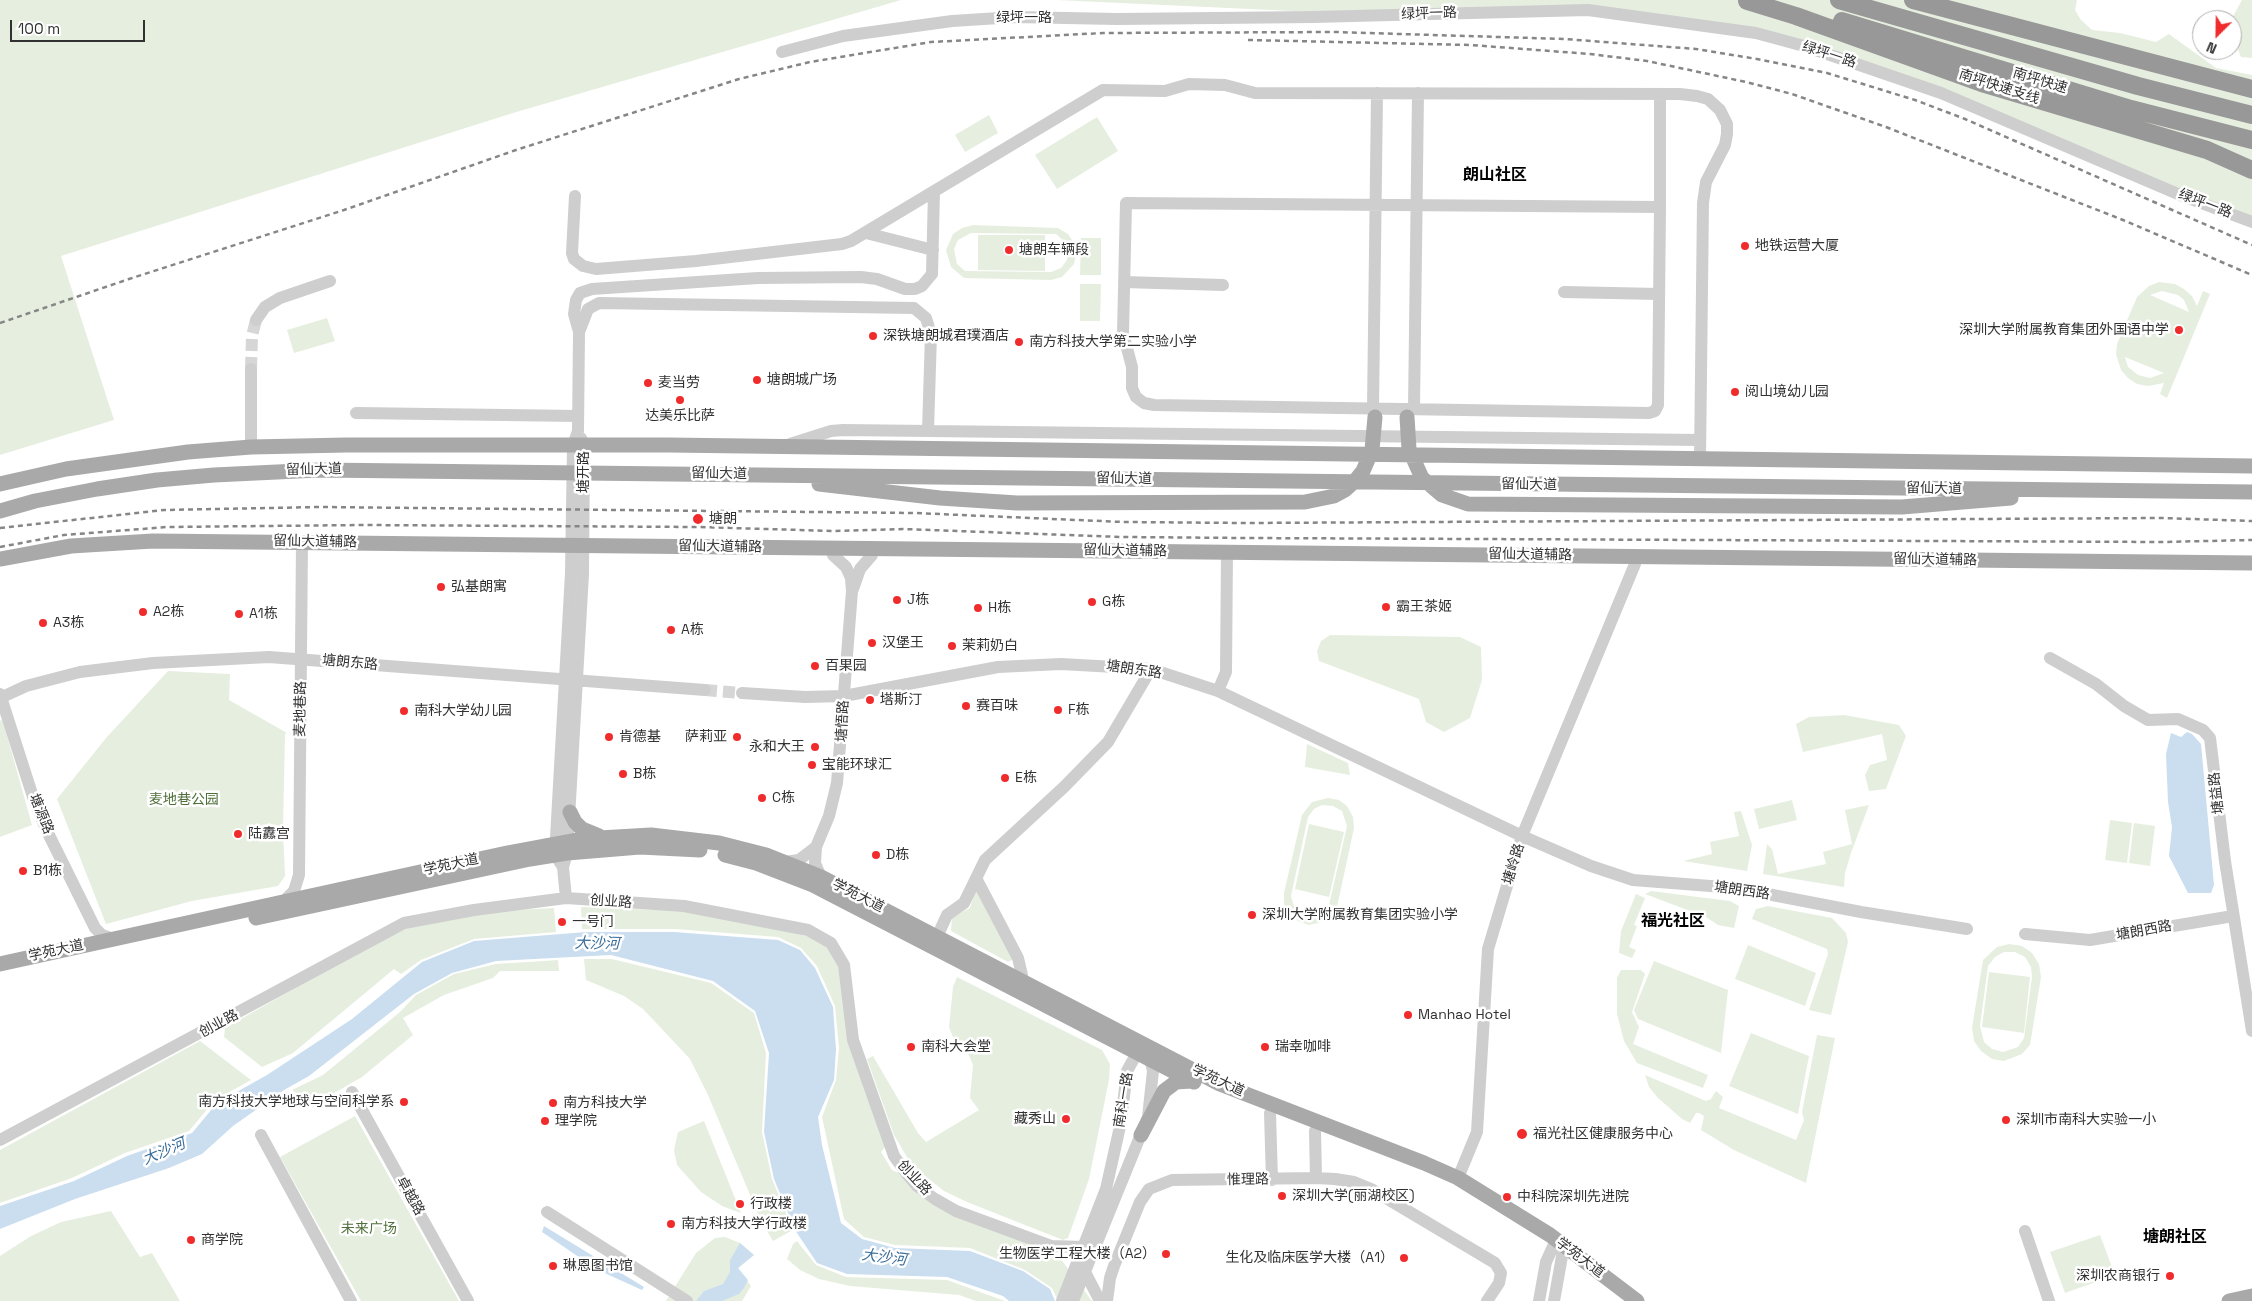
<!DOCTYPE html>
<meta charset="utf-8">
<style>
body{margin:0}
#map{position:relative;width:2252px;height:1301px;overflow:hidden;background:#fff;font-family:"Space Grotesk",sans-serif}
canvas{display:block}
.north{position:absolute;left:2192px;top:10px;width:50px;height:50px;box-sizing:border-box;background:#fff;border:1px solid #adadad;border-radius:50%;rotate:203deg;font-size:14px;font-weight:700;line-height:20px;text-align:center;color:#313131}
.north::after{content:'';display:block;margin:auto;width:18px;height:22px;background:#f02b2c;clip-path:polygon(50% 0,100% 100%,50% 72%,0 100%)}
.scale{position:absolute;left:10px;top:20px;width:135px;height:22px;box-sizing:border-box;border:2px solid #313131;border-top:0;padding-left:6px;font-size:15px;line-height:18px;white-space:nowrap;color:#313131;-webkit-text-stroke:4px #fff;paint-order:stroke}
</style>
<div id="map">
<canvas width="2252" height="1301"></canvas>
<div class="north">N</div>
<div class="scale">100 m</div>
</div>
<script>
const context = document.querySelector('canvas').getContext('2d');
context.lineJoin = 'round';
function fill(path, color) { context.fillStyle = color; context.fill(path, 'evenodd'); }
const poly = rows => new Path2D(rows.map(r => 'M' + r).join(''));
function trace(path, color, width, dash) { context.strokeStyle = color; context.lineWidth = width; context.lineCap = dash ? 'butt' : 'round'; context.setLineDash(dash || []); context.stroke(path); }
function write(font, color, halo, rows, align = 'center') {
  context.font = font + ' "Space Grotesk","Noto Sans SC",sans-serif'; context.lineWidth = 5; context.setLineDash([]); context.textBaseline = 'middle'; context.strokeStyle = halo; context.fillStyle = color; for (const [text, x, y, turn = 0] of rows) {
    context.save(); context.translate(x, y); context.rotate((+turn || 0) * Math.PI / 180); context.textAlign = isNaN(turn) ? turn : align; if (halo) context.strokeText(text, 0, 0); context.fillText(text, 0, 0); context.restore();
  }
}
fill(poly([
 [0,0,901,0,513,113,61,256,114,420,0,455],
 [1057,0,2077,0,2075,10,2081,20,2092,30,2120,33,2156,42,2169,34,2216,68,2252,75,2252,217,1804,44,1589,6,1314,12],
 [2242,0,2252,0,2252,58,2241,57,2232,35,2231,20],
 [989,115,998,133,965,152,955,135],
 [1097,117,1118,151,1057,189,1035,155],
 [973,225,1058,228,1068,234,1074,243,1076,254,1074,264,1062,277,1051,280,964,278,951,267,946,250,953,234,962,228],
 [971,233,1056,234,1067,244,1067,260,1061,268,1051,272,965,271,957,264,954,249,958,240],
 [978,235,1045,235,1045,271,978,270],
 [1081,238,1101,238,1101,275,1080,275],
 [2159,282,2175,284,2184,289,2192,296,2197,306,2203,291,2210,294,2167,398,2160,394,2164,383,2148,386,2137,384,2128,378,2121,370,2116,354,2117,344,2137,297,2149,286],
 [2162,291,2178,295,2184,300,2189,312,2150,295],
 [2125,357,2164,373,2150,378,2138,375,2128,367],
 [1080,284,1101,284,1100,321,1080,321],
 [327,318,335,341,294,353,287,330],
 [1330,635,1460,637,1481,647,1482,680,1470,718,1444,732,1426,722,1419,699,1319,661,1317,651,1321,641],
 [168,671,230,674,229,700,287,733,285,734,283,831,285,876,278,886,192,901,106,924,57,799,106,738],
 [1844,715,1899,725,1906,736,1886,789,1869,791,1865,775,1870,765,1887,760,1882,734,1803,752,1796,724,1809,717],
 [0,720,3,721,32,825,0,837],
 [1307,744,1348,763,1350,775,1305,767],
 [1328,798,1339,800,1347,806,1353,817,1354,828,1337,907,1326,921,1309,925,1298,921,1289,913,1284,904,1284,893,1302,815,1312,802],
 [1322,805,1333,806,1342,811,1347,826,1329,905,1319,916,1308,917,1295,910,1291,896,1308,817,1314,809],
 [1792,800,1797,820,1759,829,1754,809],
 [1869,805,1851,853,1845,873,1844,887,1763,874,1767,844,1772,849,1778,874,1826,864,1823,852,1852,844,1845,810],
 [1741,811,1752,845,1747,871,1683,861,1712,854,1710,842,1739,836,1734,812],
 [2110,820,2132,823,2127,863,2105,860],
 [2134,823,2155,826,2150,866,2129,863],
 [1309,824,1344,832,1329,897,1295,889],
 [976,888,1014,959,1008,962,951,931,952,917,970,908],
 [1651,891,1730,901,1739,906,1734,928,1718,925,1706,917,1645,894],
 [1636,894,1645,898,1634,925,1637,926,1629,947,1636,950,1632,958,1619,953,1621,931],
 [1768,906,1832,918,1846,933,1848,942,1831,1015,1809,1010,1828,954,1827,949,1752,919,1756,909],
 [581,907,685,911,736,918,821,940,840,965,886,1146,881,1152,892,1170,906,1176,915,1187,1057,1254,1092,1301,1058,1301,1052,1288,1025,1270,970,1248,895,1245,864,1237,844,1219,822,1117,836,1080,839,1048,835,1006,817,966,801,948,778,937,675,929,582,929],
 [554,908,556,932,474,939,421,960,401,974,394,969,293,1053,262,1067,224,1037,225,1028,404,926,474,912],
 [2009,944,2022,946,2032,953,2039,964,2041,977,2030,1045,2022,1054,2004,1061,1992,1059,1981,1051,1974,1041,1972,1028,1983,960,1997,947],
 [2004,952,2015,952,2025,957,2031,967,2032,977,2024,1038,2018,1047,2003,1052,1992,1049,1984,1042,1980,1026,1988,966,1995,957],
 [1748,945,1816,973,1805,1006,1735,979],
 [584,959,612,959,711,983,754,1013,766,1053,762,1132,772,1179,793,1230,773,1241,761,1221,708,1095,690,1059,643,1009,624,996,586,980],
 [558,960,559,971,500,971,493,978,444,995,403,1018,413,1035,362,1077,322,1100,304,1099,292,1090,323,1075,400,1012,416,995,454,974,496,964],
 [1654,961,1728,990,1721,1053,1638,1019,1634,1010],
 [1621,970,1641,970,1645,974,1632,1012,1639,1027,1633,1044,1708,1075,1703,1088,1637,1063,1624,1041,1617,1014,1617,978],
 [1989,972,2030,977,2024,1033,1982,1027],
 [957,977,1102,1050,1110,1064,1109,1080,1089,1179,1068,1238,1063,1240,967,1202,944,1191,920,1172,907,1157,894,1135,867,1059,873,1056,918,1133,926,1142,979,1110,970,1098,973,1065,968,1053,959,1042,954,1040,949,1027,953,987],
 [1751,1033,1809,1056,1798,1114,1729,1086],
 [1817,1035,1835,1038,1806,1183,1734,1150,1701,1130,1704,1116,1699,1113,1696,1113,1690,1123,1682,1119,1658,1098,1649,1087,1645,1075,1706,1101,1711,1099,1716,1091,1723,1097,1719,1108,1796,1140,1804,1120,1802,1112],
 [200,1041,251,1080,215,1100,189,1131,125,1153,72,1178,0,1203,0,1150],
 [355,1116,459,1301,361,1301,280,1157],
 [704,1121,741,1213,722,1206,701,1192,677,1165,674,1150,678,1132],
 [111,1211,140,1257,152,1253,180,1301,0,1301,0,1256,31,1236,61,1222],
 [2100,1235,2115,1275,2065,1293,2050,1252],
 [725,1237,740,1243,754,1255,738,1268,751,1286,742,1301,666,1301,696,1253,715,1238],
 [797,1241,816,1265,846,1277,947,1280,1005,1301,976,1301,959,1295,850,1286,819,1279,800,1270,787,1259,793,1244]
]), '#e6efdf');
fill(poly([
 [2187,732,2192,734,2201,744,2214,885,2211,893,2188,893,2169,856,2172,827,2168,802,2166,754,2171,733,2181,737],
 [586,932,674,932,778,940,800,950,815,968,833,1007,836,1050,834,1080,818,1117,822,1145,841,1223,862,1239,895,1248,970,1251,1023,1271,1050,1289,1055,1301,1009,1301,1003,1296,947,1277,847,1274,817,1263,795,1230,774,1179,764,1132,769,1053,755,1011,713,981,611,955,496,961,452,973,414,994,309,1076,284,1090,233,1126,202,1154,169,1168,75,1199,0,1229,0,1206,74,1181,127,1156,192,1133,217,1103,267,1075,352,1019,422,962,474,941],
 [544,1226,644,1287,642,1290,598,1270,542,1232],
 [740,1243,754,1255,738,1268,748,1280,744,1288,739,1294,722,1301,696,1301,704,1291,723,1284,730,1272,730,1260]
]), '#cadeef');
trace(poly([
 [251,369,252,336,256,320],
 [705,690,742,693]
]), '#d6d6d6', 12, [12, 6]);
trace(poly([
 [782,52,843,36,952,21,1015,17,1117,19,1314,17,1588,10,1756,33,1804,46,1941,93,2185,197,2252,222],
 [1660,94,1660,207,1658,405,1655,411,1649,413,1154,405,1144,403,1136,397,1132,388,1132,367,1123,333,1126,203,1660,207],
 [575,196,572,253,574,259,583,266,596,269,696,261,842,244,851,241,1103,90,1165,91,1189,84,1225,85,1255,93,1680,94,1697,96,1708,99,1720,110,1727,124,1727,134,1725,145,1706,182,1703,203,1700,459],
 [866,233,933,250],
 [1124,282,1223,285],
 [1564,292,1659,294],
 [256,320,265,307,280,298,330,281],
 [579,332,588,309,599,303,914,308,926,318,931,334,928,431],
 [1373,408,1377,93],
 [1414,409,1418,93],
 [356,413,578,416],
 [790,444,831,431,843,430,1700,440],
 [251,447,251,369],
 [853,589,860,569,872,555],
 [2050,658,2096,684,2124,706,2148,720,2178,719,2203,730,2210,738,2225,861,2252,1031],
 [1218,691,1226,672,1227,552],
 [742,693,805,697,844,696,998,667,1061,664,1151,669,1218,691,1522,836,1591,866,1633,880,1736,888,1861,912,1967,929],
 [0,694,34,800,46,829,95,928,102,935,113,939],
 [0,698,26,686,80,672,153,663,269,657,705,690],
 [816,847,815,863,821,877],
 [785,862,799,860,816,847,829,816,837,783,852,591,851,578,846,567,833,555],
 [563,867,555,855,571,573,573,445,578,431,579,332,574,314,576,300,580,293,592,289,758,278,861,277,877,279,905,289,915,289,922,286,932,274,934,191],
 [976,878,1018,958,1022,975,1020,980],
 [566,898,563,867,567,853,583,574,584,445,581,438],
 [283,902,294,891,299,875,302,542],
 [2025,934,2090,940,2233,916],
 [937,937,947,915,964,903,985,860,1064,787,1108,742,1151,669],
 [352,1092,468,1301],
 [1270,1113,1272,1180],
 [1315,1131,1316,1178],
 [261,1135,351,1301],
 [0,1140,404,923,474,910,566,898,684,906,808,930,831,943,844,965,853,1040,894,1156,907,1174,917,1186,935,1199,956,1211,1051,1246,1084,1247],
 [1458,1178,1477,1132,1488,949,1522,836,1635,564],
 [547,1212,687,1301],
 [2025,1231,2049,1301],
 [1085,1272,1100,1301],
 [1062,1301,1106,1189,1121,1122,1127,1071,1137,1053,1147,1046,1153,1071,1148,1117,1073,1301],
 [1107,1301,1110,1278,1114,1266,1140,1202,1149,1189,1172,1180,1316,1178,1335,1179,1354,1182,1371,1189,1495,1263,1501,1273,1499,1283,1487,1301],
 [1539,1301,1546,1262,1556,1240],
 [1554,1301,1564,1245]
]), '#cecece', 12);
trace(poly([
 [1407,417,1409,449,1422,478,1442,495,1468,504,1902,507,2011,498],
 [0,484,66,469,188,452,251,447,346,445,669,445,2252,466],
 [819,484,940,498,1017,503,1305,502,1334,496,1345,490,1355,481,1363,471,1372,450,1375,417],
 [0,511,35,501,97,489,157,480,214,475,319,470,2252,492],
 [0,559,71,546,153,541,2252,563],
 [570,812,575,822,582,829,599,836],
 [725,855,756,863,813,885,1194,1082],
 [256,918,530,859,567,853,640,847,700,850],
 [0,964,507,853,582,839,651,835,719,843,766,855,821,877,1220,1084,1424,1163,1458,1178,1550,1235,1637,1301],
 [1141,1135,1164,1091,1176,1082,1191,1081],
 [2229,1301,2252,1296]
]), '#a9a9a9', 15);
trace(poly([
 [1839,0,2138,86,2252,115],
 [1913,0,2252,89],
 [1747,1,1796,16,1982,83,2207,150,2252,170],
 [1842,21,2131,109,2252,140]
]), '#989898', 18);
trace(poly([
 [1248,40,1471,45,1590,54,1647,61,1746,82,1792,94,1886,127,2123,220,2252,275],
 [0,323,129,279,344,210,516,150,739,79,810,62,931,42,1103,33,1335,32,1565,39,1696,49,1757,59,1827,73,1915,100,1965,119,2252,245],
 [0,528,164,510,320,507,915,513,1123,522,1246,523,2162,518,2252,521],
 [0,547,64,535,167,527,363,525,698,527,834,531,903,529,1122,537,1246,538,2162,542,2252,540]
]), '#868686', 2.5, [5, 4]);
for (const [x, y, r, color] of [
 [1745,246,5,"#f02b2c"],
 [1009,250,5,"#f02b2c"],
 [2179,330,5,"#f02b2c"],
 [873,336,5,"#f02b2c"],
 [1019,342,5,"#f02b2c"],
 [757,380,5,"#f02b2c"],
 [648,383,5,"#f02b2c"],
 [1735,392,5,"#f02b2c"],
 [680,400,5,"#f02b2c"],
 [698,519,6,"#f02b2c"],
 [441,587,5,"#f02b2c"],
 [897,600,5,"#f02b2c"],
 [1092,602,5,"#f02b2c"],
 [1386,607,5,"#f02b2c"],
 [978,608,5,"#f02b2c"],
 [143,612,5,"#f02b2c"],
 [239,614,5,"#f02b2c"],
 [43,623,5,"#f02b2c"],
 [671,630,5,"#f02b2c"],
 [872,643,5,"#f02b2c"],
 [952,646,5,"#f02b2c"],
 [815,666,5,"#f02b2c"],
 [870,700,5,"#f02b2c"],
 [966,706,5,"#f02b2c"],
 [1058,710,5,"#f02b2c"],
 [404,711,5,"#f02b2c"],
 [609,737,5,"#f02b2c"],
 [737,737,5,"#f02b2c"],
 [815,747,5,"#f02b2c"],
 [812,765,5,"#f02b2c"],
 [623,774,5,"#f02b2c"],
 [1005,778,5,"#f02b2c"],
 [762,798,5,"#f02b2c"],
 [238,834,5,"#f02b2c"],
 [876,855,5,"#f02b2c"],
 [23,871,5,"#f02b2c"],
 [1252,915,5,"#f02b2c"],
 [562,922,5,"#f02b2c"],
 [1408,1015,5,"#f02b2c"],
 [911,1047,5,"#f02b2c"],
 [1265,1047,5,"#f02b2c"],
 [404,1102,5,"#f02b2c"],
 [553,1103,5,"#f02b2c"],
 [1066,1119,5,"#f02b2c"],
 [2006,1120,5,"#f02b2c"],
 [545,1121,5,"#f02b2c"],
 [1522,1134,6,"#f02b2c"],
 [1282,1196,5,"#f02b2c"],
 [1507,1197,5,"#f02b2c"],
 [740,1204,5,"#f02b2c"],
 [671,1224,5,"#f02b2c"],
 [191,1240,5,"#f02b2c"],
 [1166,1254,5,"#f02b2c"],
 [1404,1258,5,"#f02b2c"],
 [553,1266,5,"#f02b2c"],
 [2170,1276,5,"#f02b2c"]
]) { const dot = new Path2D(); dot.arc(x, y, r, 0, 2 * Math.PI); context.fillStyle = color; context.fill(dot); trace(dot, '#fff', 2); }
write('14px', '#313131', '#fff', [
 ["绿坪一路",1429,14,-2],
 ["绿坪一路",1024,18],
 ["绿坪一路",1829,55,18],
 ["南坪快速",2040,81,17],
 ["南坪快速支线",1999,87,18],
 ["绿坪一路",2205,204,21],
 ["留仙大道",314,470,-1],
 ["塘开路",584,472,-90],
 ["留仙大道",719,474,1],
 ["留仙大道",1124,479,1],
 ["留仙大道",1529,485,1],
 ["留仙大道",1934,489,1],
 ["留仙大道辅路",315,542,1],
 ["留仙大道辅路",720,547,1],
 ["留仙大道辅路",1125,551,1],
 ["留仙大道辅路",1530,555,1],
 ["留仙大道辅路",1935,560,1],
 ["塘朗东路",350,663,5],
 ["塘朗东路",1134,670,8],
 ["麦地巷路",301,709,-89],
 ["塘悟路",843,721,-87],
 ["塘益路",2217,793,-97],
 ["塘源路",41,814,68],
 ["塘岭路",1514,864,-73],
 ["学苑大道",451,865,-12],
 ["塘朗西路",1742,891,8],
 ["学苑大道",858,896,27],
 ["创业路",611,902,4],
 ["塘朗西路",2144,931,-10],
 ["学苑大道",56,951,-12],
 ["创业路",219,1024,-28],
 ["学苑大道",1218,1081,25],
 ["南科一路",1124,1100,-81],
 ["创业路",914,1178,47],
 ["惟理路",1248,1180,-1],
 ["卓越路",410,1196,61],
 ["学苑大道",1580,1258,37]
]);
write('14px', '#313131', '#fff', [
 ["地铁运营大厦",1755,246],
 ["塘朗车辆段",1019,250],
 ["深圳大学附属教育集团外国语中学",2169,330,"right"],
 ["深铁塘朗城君璞酒店",883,336],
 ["南方科技大学第二实验小学",1029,342],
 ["塘朗城广场",767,380],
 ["麦当劳",658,383],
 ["阅山境幼儿园",1745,392],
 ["达美乐比萨",680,416,"center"],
 ["塘朗",709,519],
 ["弘基朗寓",451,587],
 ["J栋",907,600],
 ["G栋",1102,602],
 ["霸王茶姬",1396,607],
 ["H栋",988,608],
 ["A2栋",153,612],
 ["A1栋",249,614],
 ["A3栋",53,623],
 ["A栋",681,630],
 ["汉堡王",882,643],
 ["茉莉奶白",962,646],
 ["百果园",825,666],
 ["塔斯汀",880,700],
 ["赛百味",976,706],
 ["F栋",1068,710],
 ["南科大学幼儿园",414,711],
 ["肯德基",619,737],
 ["萨莉亚",727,737,"right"],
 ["永和大王",805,747,"right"],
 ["宝能环球汇",822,765],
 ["B栋",633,774],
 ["E栋",1015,778],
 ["C栋",772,798],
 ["陆纛宫",248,834],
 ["D栋",886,855],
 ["B1栋",33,871],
 ["深圳大学附属教育集团实验小学",1262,915],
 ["一号门",572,922],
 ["Manhao Hotel",1418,1015],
 ["南科大会堂",921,1047],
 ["瑞幸咖啡",1275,1047],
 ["南方科技大学地球与空间科学系",394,1102,"right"],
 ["南方科技大学",563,1103],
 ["藏秀山",1056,1119,"right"],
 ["深圳市南科大实验一小",2016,1120],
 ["理学院",555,1121],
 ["福光社区健康服务中心",1533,1134],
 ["深圳大学(丽湖校区)",1292,1196],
 ["中科院深圳先进院",1517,1197],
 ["行政楼",750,1204],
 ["南方科技大学行政楼",681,1224],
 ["商学院",201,1240],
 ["生物医学工程大楼（A2）",1156,1254,"right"],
 ["生化及临床医学大楼（A1）",1394,1258,"right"],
 ["琳恩图书馆",563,1266],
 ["深圳农商银行",2160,1276,"right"]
], 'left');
write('14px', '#50703b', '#fff', [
 ["麦地巷公园",184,800],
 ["未来广场",369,1229]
]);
write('italic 15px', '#396d9a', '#fff', [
 ["大沙河",597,944,1],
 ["大沙河",164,1152,-23],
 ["大沙河",884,1258,7]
]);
write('bold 16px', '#000', '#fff', [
 ["朗山社区",1495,176],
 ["福光社区",1673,922],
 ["塘朗社区",2175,1238]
]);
</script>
